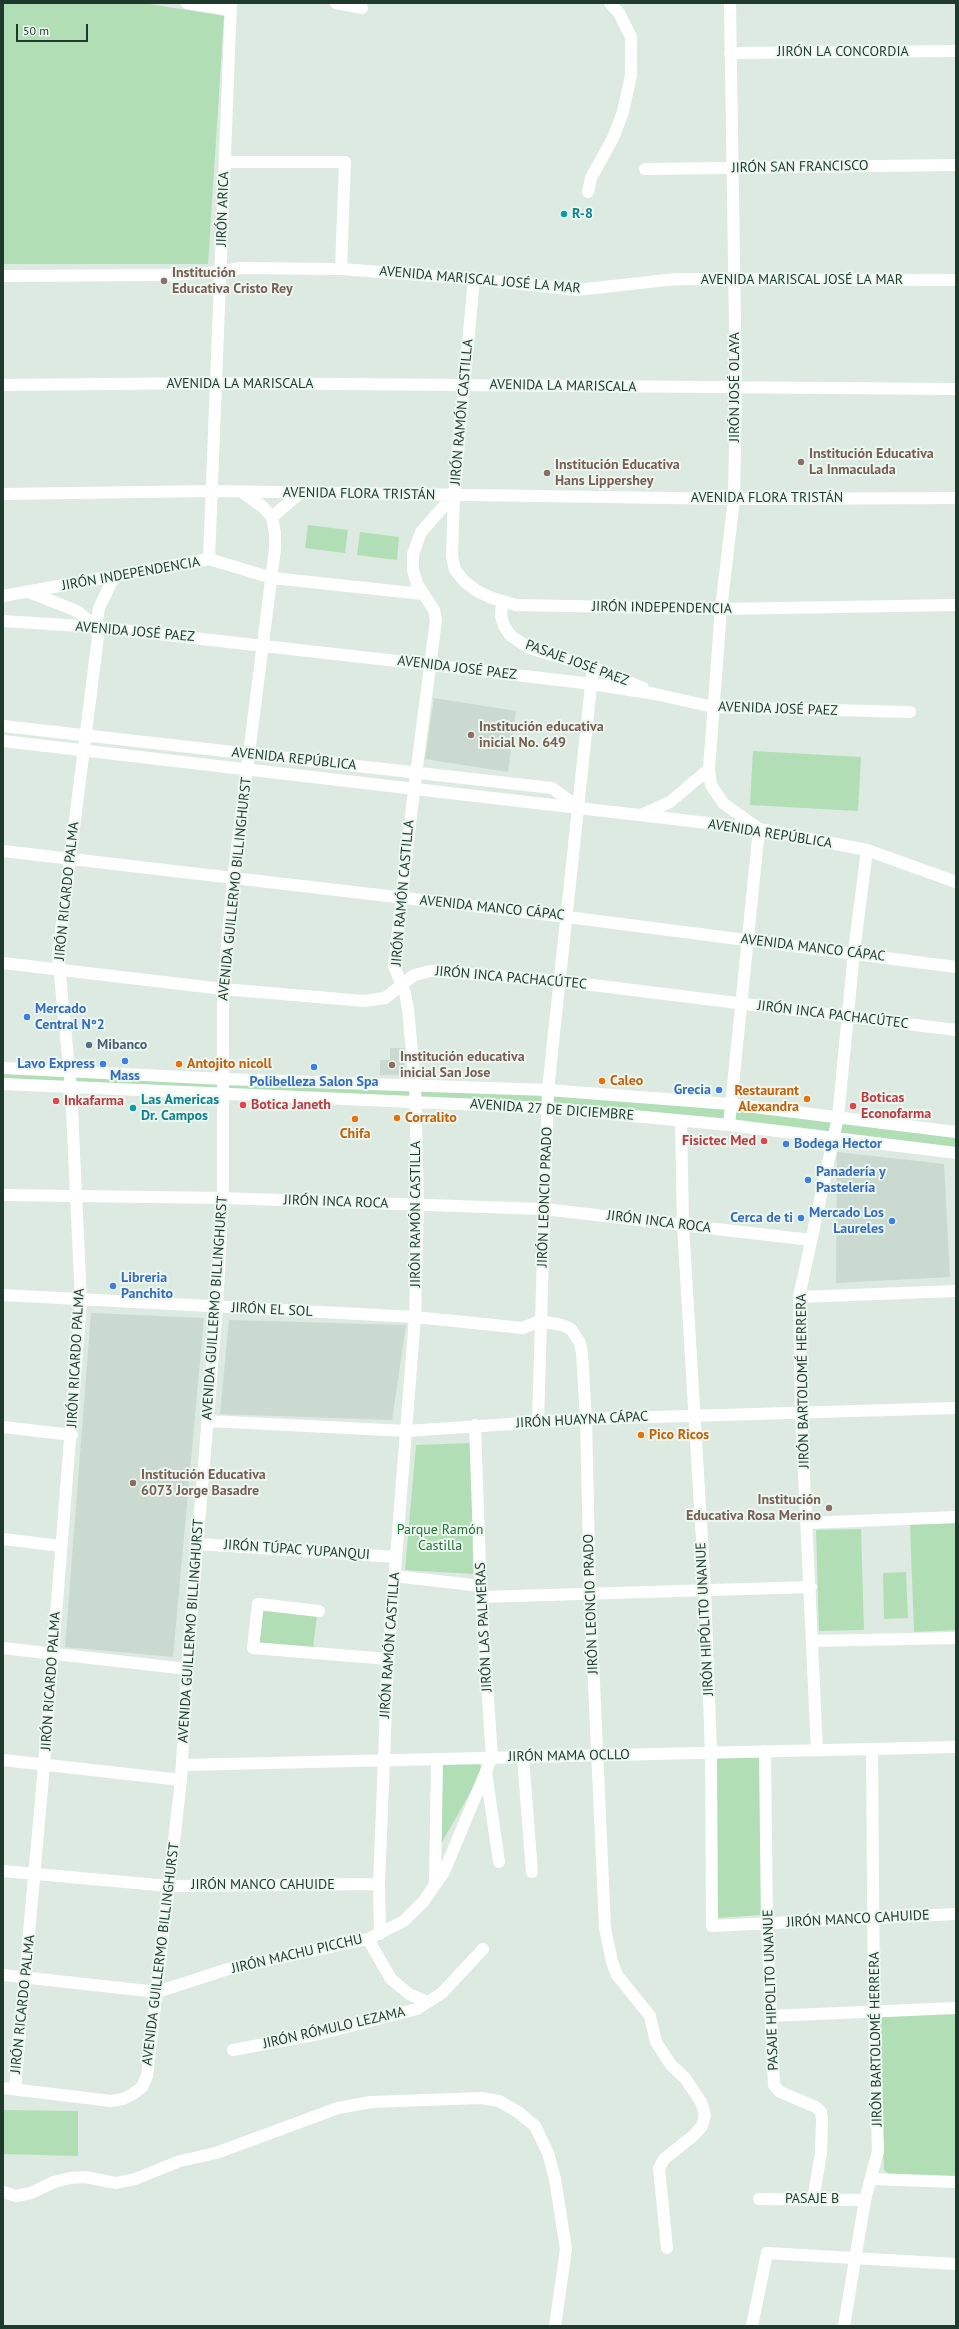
<!DOCTYPE html>
<meta charset="utf-8">
<style>
body{margin:0}
#map{position:relative;width:959px;height:2329px;overflow:hidden;background:#dceae1;font-family:"PT Sans",sans-serif}
canvas{display:block}
.frame{position:absolute;inset:0;border:4px solid #1d3a2d;pointer-events:none}
.scale{position:absolute;left:16px;top:24px;width:72px;height:18px;box-sizing:border-box;border:2px solid #1d3a2d;border-top:0;padding-left:5px;font-size:12px;line-height:14px;white-space:nowrap;color:#1d3a2d;-webkit-text-stroke:3px #ecf7f0;paint-order:stroke}
</style>
<div id="map">
<canvas width="959" height="2329"></canvas>
<div class="frame"></div>
<div class="scale">50 m</div>
</div>
<script>
const context = document.querySelector('canvas').getContext('2d');
context.lineJoin = 'round';
function fill(path, color) { context.fillStyle = color; context.fill(path, 'evenodd'); }
const poly = rows => new Path2D(rows.map(r => 'M' + r).join(''));
function trace(path, color, width, dash) { context.strokeStyle = color; context.lineWidth = width; context.lineCap = dash ? 'butt' : 'round'; context.setLineDash(dash || []); context.stroke(path); }
function write(font, color, halo, rows, align = 'center') {
  context.font = font + ' "PT Sans",sans-serif'; context.lineWidth = 4; context.setLineDash([]); context.textBaseline = 'middle'; context.strokeStyle = halo; context.fillStyle = color; for (const [text, x, y, turn = 0] of rows) {
    context.save(); context.translate(x, y); context.rotate((+turn || 0) * Math.PI / 180); context.textAlign = isNaN(turn) ? turn : align; if (halo) context.strokeText(text, 0, 0); context.fillText(text, 0, 0); context.restore();
  }
}
fill(poly([
 [434,698,516,711,508,772,425,759],
 [390,1048,405,1048,404,1071,398,1075,380,1075,380,1060,390,1060],
 [837,1152,944,1164,950,1277,836,1283],
 [91,1313,204,1318,173,1657,65,1647],
 [229,1320,406,1325,392,1420,220,1414]
]), '#cadad0');
fill(poly([
 [3,3,143,3,224,16,208,264,3,264],
 [308,525,348,530,345,553,305,548],
 [360,532,399,537,397,560,357,555],
 [753,751,861,757,858,811,750,805],
 [3,1071,66,1075,67,1084,3,1080],
 [73,1075,220,1082,220,1089,74,1085],
 [228,1081,412,1087,410,1098,227,1089],
 [418,1086,545,1092,542,1104,418,1099],
 [552,1092,834,1120,831,1134,550,1105],
 [841,1121,956,1135,956,1149,838,1135],
 [471,1443,473,1574,405,1570,416,1445],
 [956,1523,956,1630,914,1632,910,1524],
 [861,1529,864,1630,819,1631,816,1530],
 [906,1572,908,1618,884,1619,883,1573],
 [261,1607,317,1613,313,1650,257,1644],
 [760,1757,762,1915,717,1918,714,1758],
 [480,1763,482,1772,441,1844,442,1764],
 [956,2013,956,2180,890,2175,884,2170,878,2024,883,2017],
 [3,2110,78,2111,78,2156,3,2154]
]), '#b2deb6');
trace(poly([
 [187,3,231,10],
 [336,3,362,8],
 [730,53,956,51],
 [225,162,345,162,341,269],
 [645,169,956,165],
 [588,192,591,178,613,138,623,112,631,75,631,37,619,13,610,3],
 [3,276,168,275,220,272,240,268,341,269,474,279,577,290,676,279,956,280],
 [3,385,216,383,956,389],
 [3,494,212,491,734,499,956,498],
 [454,495,452,556,455,570,464,581,477,591,492,598,516,605,721,609,956,605],
 [272,517,300,493],
 [209,559,231,3],
 [31,593,77,611,96,627],
 [3,596,209,559,272,578,423,594],
 [502,602,501,616,504,626,511,636,529,648,593,667,643,688],
 [3,621,96,627,432,665,592,684,655,694,713,707,910,712],
 [3,726,552,788,578,807],
 [3,741,759,829,867,850,956,882],
 [641,815,670,802,709,769],
 [3,851,567,917,956,967],
 [3,963,223,989,364,1001,385,998,414,975,431,971,560,981,956,1030],
 [3,1068,224,1079,548,1090,730,1104,956,1132],
 [3,1084,548,1108,729,1125,956,1153],
 [681,1121,683,1225,705,1590,711,1752,712,1926,956,1914],
 [729,1125,759,829,723,803,711,785,709,769,721,609,734,499,736,388,730,3],
 [3,1195,223,1198,544,1209,811,1240],
 [3,1295,415,1317,523,1328,539,1321],
 [799,1297,956,1291],
 [539,1321,562,1325,571,1329,580,1343,582,1353,586,1419,590,1593,605,1928,612,1962,617,1975,650,2016,656,2042,671,2065,685,2078,701,2102,705,2115,702,2126,693,2136,664,2159,659,2168,667,2248],
 [208,1421,406,1431,586,1419,956,1408],
 [538,1422,548,1090,593,667],
 [3,1427,72,1435],
 [807,1523,956,1517],
 [3,1539,61,1546],
 [198,1544,396,1557],
 [394,1576,481,1586],
 [481,1597,811,1587],
 [319,1611,258,1604,253,1648,388,1659],
 [813,1641,956,1638],
 [3,1648,187,1669],
 [817,1750,801,1412,799,1297,838,1117,854,952,867,850],
 [765,1751,767,1923,774,2085,780,2092,816,2107,821,2112,822,2119,821,2153,813,2200],
 [523,1757,532,1872],
 [3,1760,181,1780],
 [182,1765,956,1747],
 [486,1772,499,1862],
 [3,1871,169,1886,379,1884],
 [435,1885,437,1759],
 [380,1934,379,1884,388,1659,415,1317,418,1204,415,1084,408,1009,405,993,394,966,414,790,436,620,434,610,417,584,413,570,413,554,421,532,454,495,474,279],
 [368,1939,391,1979,409,1994,428,2002],
 [3,1975,157,1992,228,1969,368,1939,404,1921,423,1902,444,1872,492,1757,481,1597,475,1425],
 [770,2016,956,2008],
 [233,2050,319,2034,417,2009,442,1993,483,1949],
 [3,2088,111,2101,123,2099,133,2094,142,2087,147,2076,181,1780,187,1669,217,1307,223,1198,223,989,233,879,275,549,275,533,272,517,263,507,242,492],
 [15,2089,44,1766,81,1301,71,1088,58,955,98,637,96,627,99,608,114,577],
 [871,2179,956,2182],
 [3,2192,16,2196,31,2193,54,2182,70,2178,85,2177,116,2183,135,2179,180,2161,216,2153,338,2108,371,2102,481,2098,499,2101,518,2112,535,2126,548,2153,555,2179,566,2249,555,2326],
 [759,2199,865,2200],
 [752,2326,767,2253,956,2264],
 [844,2326,865,2200,878,2151,874,2011,872,1749]
]), '#fff', 12);
for (const [x, y, r, color] of [
 [564,214,4,"#0f9aa8"],
 [164,281,4,"#8d6e63"],
 [801,462,4,"#8d6e63"],
 [547,473,4,"#8d6e63"],
 [471,735,4,"#8d6e63"],
 [27,1017,4,"#3f7fe0"],
 [89,1045,4,"#5c6f8a"],
 [125,1061,4,"#3f7fe0"],
 [103,1064,4,"#3f7fe0"],
 [179,1064,4,"#e8710a"],
 [392,1065,4,"#8d6e63"],
 [314,1067,4,"#3f7fe0"],
 [602,1081,4,"#e8710a"],
 [719,1090,4,"#3f7fe0"],
 [807,1099,4,"#e8710a"],
 [56,1101,4,"#e0444e"],
 [243,1105,4,"#e0444e"],
 [853,1106,4,"#e0444e"],
 [133,1108,4,"#0f9aa8"],
 [397,1118,4,"#e8710a"],
 [355,1119,4,"#e8710a"],
 [764,1141,4,"#e0444e"],
 [786,1144,4,"#3f7fe0"],
 [808,1180,4,"#3f7fe0"],
 [801,1218,4,"#3f7fe0"],
 [892,1221,4,"#3f7fe0"],
 [113,1286,4,"#3f7fe0"],
 [641,1435,4,"#e8710a"],
 [133,1483,4,"#8d6e63"],
 [829,1508,4,"#8d6e63"]
]) { const dot = new Path2D(); dot.arc(x, y, r, 0, 2 * Math.PI); context.fillStyle = color; context.fill(dot); trace(dot, '#ecf7f0', 1.5); }
write('14px', '#1d3a2d', '#ecf7f0', [
 ["JIRÓN LA CONCORDIA",843,52],
 ["JIRÓN SAN FRANCISCO",800,167,-1],
 ["JIRÓN ARICA",223,209,-88],
 ["AVENIDA MARISCAL JOSÉ LA MAR",480,280,5],
 ["AVENIDA MARISCAL JOSÉ LA MAR",802,280],
 ["AVENIDA LA MARISCALA",240,384],
 ["AVENIDA LA MARISCALA",563,386,1],
 ["JIRÓN JOSÉ OLAYA",735,387,-90],
 ["JIRÓN RAMÓN CASTILLA",462,412,-85],
 ["AVENIDA FLORA TRISTÁN",359,494,1],
 ["AVENIDA FLORA TRISTÁN",767,498],
 ["JIRÓN INDEPENDENCIA",131,574,-10],
 ["JIRÓN INDEPENDENCIA",662,608,1],
 ["AVENIDA JOSÉ PAEZ",135,632,5],
 ["PASAJE JOSÉ PAEZ",577,663,20],
 ["AVENIDA JOSÉ PAEZ",457,668,7],
 ["AVENIDA JOSÉ PAEZ",778,709,2],
 ["AVENIDA REPÚBLICA",294,759,6],
 ["AVENIDA REPÚBLICA",770,834,9],
 ["AVENIDA GUILLERMO BILLINGHURST",235,889,-84],
 ["JIRÓN RICARDO PALMA",67,891,-84],
 ["JIRÓN RAMÓN CASTILLA",403,893,-85],
 ["AVENIDA MANCO CÁPAC",492,908,6],
 ["AVENIDA MANCO CÁPAC",813,948,7],
 ["JIRÓN INCA PACHACÚTEC",511,978,5],
 ["JIRÓN INCA PACHACÚTEC",833,1015,7],
 ["AVENIDA 27 DE DICIEMBRE",552,1110,4],
 ["JIRÓN LEONCIO PRADO",545,1197,-88],
 ["JIRÓN INCA ROCA",336,1202,2],
 ["JIRÓN RAMÓN CASTILLA",416,1214,-90],
 ["JIRÓN INCA ROCA",659,1222,7],
 ["AVENIDA GUILLERMO BILLINGHURST",215,1308,-86],
 ["JIRÓN EL SOL",272,1310,3],
 ["JIRÓN RICARDO PALMA",76,1358,-87],
 ["JIRÓN BARTOLOMÉ HERRERA",803,1381,-91],
 ["JIRÓN HUAYNA CÁPAC",582,1420,-3],
 ["JIRÓN TÚPAC YUPANQUI",297,1550,4],
 ["JIRÓN LEONCIO PRADO",591,1604,-92],
 ["JIRÓN HIPÓLITO UNANUE",705,1619,-93],
 ["JIRÓN LAS PALMERAS",484,1627,-93],
 ["AVENIDA GUILLERMO BILLINGHURST",191,1631,-86],
 ["JIRÓN RAMÓN CASTILLA",390,1645,-86],
 ["JIRÓN RICARDO PALMA",51,1681,-86],
 ["JIRÓN MAMA OCLLO",569,1756,-1],
 ["JIRÓN MANCO CAHUIDE",263,1885],
 ["JIRÓN MANCO CAHUIDE",858,1919,-3],
 ["AVENIDA GUILLERMO BILLINGHURST",161,1954,-83],
 ["JIRÓN MACHU PICCHU",297,1954,-13],
 ["PASAJE HIPOLITO UNANUE",771,1990,-92],
 ["JIRÓN RICARDO PALMA",23,2004,-84],
 ["JIRÓN RÓMULO LEZAMA",334,2028,-13],
 ["JIRÓN BARTOLOMÉ HERRERA",876,2039,-91],
 ["PASAJE B",812,2199]
]);
write('bold 14px', '#0d838f', '#ecf7f0', [
 ["R-8",572,214],
 ["Las Americas",141,1100],
 ["Dr. Campos",141,1116]
], 'left');
write('bold 14px', '#785e54', '#ecf7f0', [
 ["Institución",172,273],
 ["Educativa Cristo Rey",172,289],
 ["Institución Educativa",809,454],
 ["La Inmaculada",809,470],
 ["Institución Educativa",555,465],
 ["Hans Lippershey",555,481],
 ["Institución educativa",479,727],
 ["inicial No. 649",479,743],
 ["Institución educativa",400,1057],
 ["inicial San Jose",400,1073],
 ["Institución Educativa",141,1475],
 ["6073 Jorge Basadre",141,1491],
 ["Institución",821,1500,"right"],
 ["Educativa Rosa Merino",821,1516,"right"]
], 'left');
write('bold 14px', '#366cbe', '#ecf7f0', [
 ["Mercado",35,1009],
 ["Central N°2",35,1025],
 ["Lavo Express",95,1064,"right"],
 ["Mass",125,1076,"center"],
 ["Polibelleza Salon Spa",314,1082,"center"],
 ["Grecia",711,1090,"right"],
 ["Bodega Hector",794,1144],
 ["Panadería y",816,1172],
 ["Pastelería",816,1188],
 ["Mercado Los",884,1213,"right"],
 ["Laureles",884,1229,"right"],
 ["Cerca de ti",793,1218,"right"],
 ["Libreria",121,1278],
 ["Panchito",121,1294]
], 'left');
write('bold 14px', '#4e5e75', '#ecf7f0', [
 ["Mibanco",97,1045]
], 'left');
write('bold 14px', '#c56008', '#ecf7f0', [
 ["Antojito nicoll",187,1064],
 ["Caleo",610,1081],
 ["Restaurant",799,1091,"right"],
 ["Alexandra",799,1107,"right"],
 ["Corralito",405,1118],
 ["Chifa",355,1134,"center"],
 ["Pico Ricos",649,1435]
], 'left');
write('bold 14px', '#be3a42', '#ecf7f0', [
 ["Boticas",861,1098],
 ["Econofarma",861,1114],
 ["Inkafarma",64,1101],
 ["Botica Janeth",251,1105],
 ["Fisictec Med",756,1141,"right"]
], 'left');
write('14px', '#247435', '#ecf7f0', [
 ["Parque Ramón",440,1530],
 ["Castilla",440,1546]
]);
</script>
